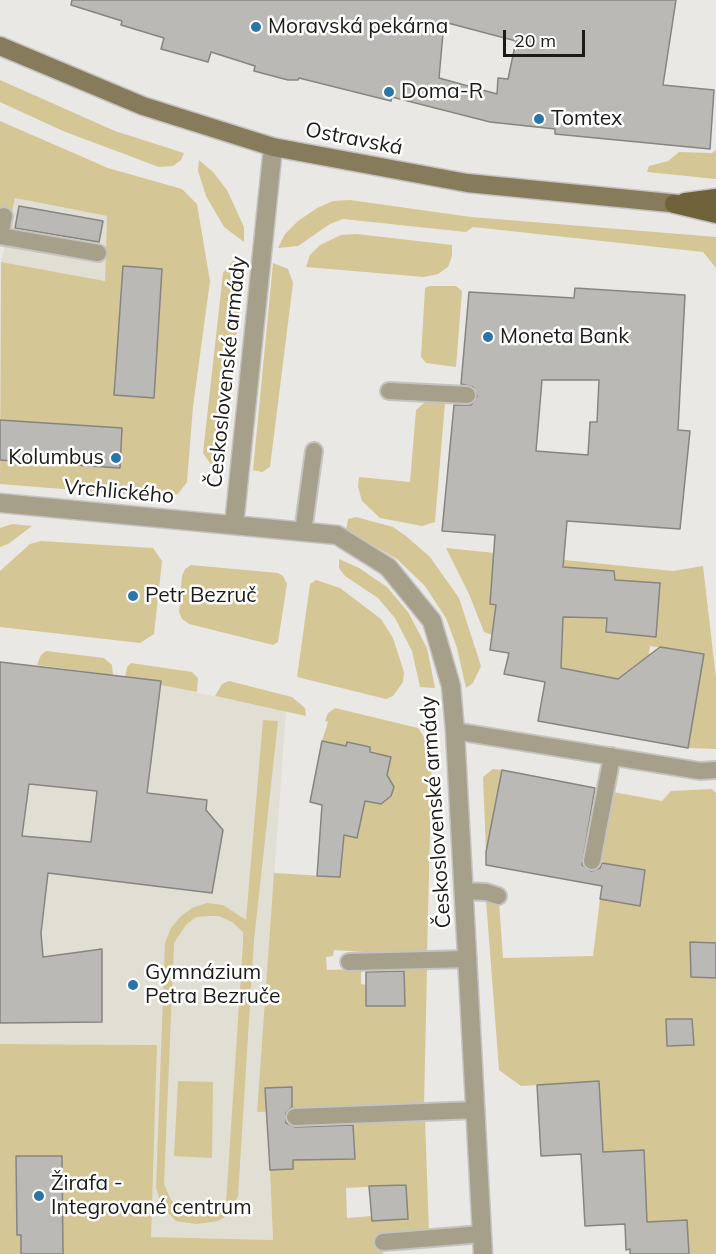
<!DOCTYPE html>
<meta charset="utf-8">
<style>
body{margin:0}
#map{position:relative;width:716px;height:1254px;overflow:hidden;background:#eae8e5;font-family:Mulish,sans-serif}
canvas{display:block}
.scale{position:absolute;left:503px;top:30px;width:82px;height:27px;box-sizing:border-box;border:3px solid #1b1b1a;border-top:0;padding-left:8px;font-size:18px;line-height:21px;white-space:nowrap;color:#1b1b1a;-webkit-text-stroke:4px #fff;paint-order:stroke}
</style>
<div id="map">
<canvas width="716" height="1254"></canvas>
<div class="scale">20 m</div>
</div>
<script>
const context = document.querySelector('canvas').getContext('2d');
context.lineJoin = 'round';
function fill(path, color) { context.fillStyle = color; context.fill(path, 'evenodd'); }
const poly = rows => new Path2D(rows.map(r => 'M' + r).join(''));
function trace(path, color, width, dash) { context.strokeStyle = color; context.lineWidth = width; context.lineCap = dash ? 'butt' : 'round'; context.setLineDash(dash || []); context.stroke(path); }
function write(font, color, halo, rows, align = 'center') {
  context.font = font + ' Mulish,sans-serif'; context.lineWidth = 5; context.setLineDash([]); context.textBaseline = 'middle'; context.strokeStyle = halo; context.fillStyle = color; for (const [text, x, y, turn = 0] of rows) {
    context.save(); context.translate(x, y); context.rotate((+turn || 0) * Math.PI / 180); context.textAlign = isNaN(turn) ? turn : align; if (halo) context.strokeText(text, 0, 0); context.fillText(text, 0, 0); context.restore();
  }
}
fill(poly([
 [15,198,107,216,105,281,1,262],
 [0,662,160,681,160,685,286,711,257,1112,267,1112,273,1240,150,1237,157,1045,0,1044]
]), '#e1ded3');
fill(poly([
 [0,80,115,131,184,153,181,160,173,166,159,167,63,131,0,102],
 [0,121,108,168,182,189,197,204,210,281,193,407,187,482,178,494,165,497,0,484,1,262,105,281,107,216,15,198,11,216,0,216],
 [716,150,716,179,647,172,649,166,668,161,679,152,712,153],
 [199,160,213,172,227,190,244,227,244,242,224,227,206,196,198,171],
 [350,200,471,217,716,237,716,268,703,252,473,227,466,232,343,219,330,224,298,246,278,248,285,234,298,221,317,208,333,201],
 [357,234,452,245,452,256,448,267,438,274,424,277,306,267,310,255,320,245,341,235],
 [244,259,223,467,212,466,203,453,223,273,233,261],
 [273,263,288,269,293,283,270,467,262,472,253,470],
 [430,286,456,286,462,291,456,367,426,363,421,357,425,288],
 [425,402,445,403,435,522,422,526,380,518,362,501,358,487,359,477,410,482,416,410],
 [356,517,393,527,406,536,430,557,459,598,481,666,473,683,466,688,457,648,446,618,425,586,397,559,346,530,348,519],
 [12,524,32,526,8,544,0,547,0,528],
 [41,541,153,548,162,561,154,634,140,643,0,627,0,571,30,544],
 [446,548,673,571,703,566,716,678,716,749,688,748,704,654,650,646,644,695,622,680,561,668,563,617,607,618,606,632,656,637,659,583,615,580,614,571,531,565,490,604,499,605,497,634,492,635,484,632,469,594],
 [339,559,359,568,387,587,408,612,427,648,435,688,420,687,412,651,395,618,378,598,345,576,339,568],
 [191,565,278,573,283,576,287,584,278,642,273,645,189,624,182,619,179,612,182,576,185,569],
 [316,580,340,588,381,619,393,638,404,672,403,682,393,696,386,699,297,677,310,584],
 [46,651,104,658,112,665,113,675,37,665,41,655],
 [131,663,192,672,198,678,197,692,160,685,160,681,125,677,127,667],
 [229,681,292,697,305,708,306,716,215,696,222,684],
 [335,708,418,728,432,749,427,956,334,950,333,956,326,957,327,970,361,969,361,984,366,985,367,1006,404,1006,404,969,427,969,424,1107,257,1112,274,873,340,877,344,835,365,801,386,800,391,796,394,787,386,778,391,757,370,752,370,747,347,742,346,746,322,741,328,722,325,721,328,713],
 [263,720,278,721,254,940,238,1196,230,1214,218,1221,196,1224,176,1221,162,1206,156,1188,165,943,171,928,180,917,192,908,207,903,223,905,246,920],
 [208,916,219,916,232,922,243,932,243,944,226,1204,214,1212,199,1213,182,1210,171,1200,164,1184,174,943,186,925,196,917],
 [493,769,502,770,486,852,483,777],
 [712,789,716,793,716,1254,689,1254,687,1220,647,1222,644,1151,603,1152,599,1081,521,1086,499,1070,486,900,499,902,503,958,593,956,600,899,640,906,645,871,606,864,600,859,613,792,662,801,671,791],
 [0,1044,157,1045,151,1237,273,1240,270,1170,293,1169,293,1159,354,1159,352,1121,425,1118,429,1233,382,1237,383,1254,0,1254],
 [406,1185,408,1219,372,1221,371,1216,347,1218,346,1188],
 [178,1081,213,1082,212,1158,174,1156]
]), '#d5c695');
const building = poly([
 [72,0,676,0,663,85,714,90,710,149,555,134,555,129,490,122,392,97,391,101,299,78,298,80,288,80,254,71,255,66,211,52,208,62,161,49,164,38,121,25,122,21,71,5,72,0],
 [444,22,516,41,508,79,498,78,497,94,439,78,444,22],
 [19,206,103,221,99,242,15,228,19,206],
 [123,266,162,269,154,398,114,395,123,266],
 [575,288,685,295,678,430,690,431,680,529,567,521,563,567,614,571,615,580,660,583,656,637,606,632,607,618,563,617,561,668,618,679,660,647,704,654,688,748,538,721,545,682,504,674,509,653,490,650,496,605,490,604,495,535,442,531,454,405,471,405,477,396,473,387,461,384,469,292,574,298,575,288],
 [542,380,599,380,597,422,590,422,588,455,536,451,542,380],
 [0,420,122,428,120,468,0,460,0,420],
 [0,662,161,681,147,793,207,800,206,810,223,830,212,893,48,873,41,933,43,957,102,949,102,1022,0,1023,0,662],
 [29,784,97,791,91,842,22,836,29,784],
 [322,741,346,746,347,742,370,747,370,752,391,757,387,775,394,787,391,796,381,804,365,801,357,838,344,835,340,877,317,876,322,805,310,802,322,741],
 [502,770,595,788,582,865,591,871,600,868,602,863,645,870,640,906,600,899,602,886,486,865,486,852,502,770],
 [690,942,716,943,716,978,691,977,690,942],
 [404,971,405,1006,366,1006,366,972,404,971],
 [666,1019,692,1019,694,1045,667,1046,666,1019],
 [599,1081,603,1152,644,1150,647,1222,687,1220,689,1254,630,1254,630,1249,626,1250,625,1224,585,1226,581,1154,541,1156,537,1085,599,1081],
 [292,1087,292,1107,286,1113,286,1123,295,1127,353,1125,355,1159,293,1160,293,1169,270,1170,265,1088,292,1087],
 [16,1156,62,1156,63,1254,21,1254,21,1235,17,1235,16,1156],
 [406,1185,408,1219,372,1221,369,1186,406,1185]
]);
fill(building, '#bab9b5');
trace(building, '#868581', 1.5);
const lane = poly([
 [0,235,4,216],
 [0,236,98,253],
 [389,391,467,395],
 [303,532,314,451],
 [455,731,700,771,716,770],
 [592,861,612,756],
 [464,891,486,892,498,896],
 [349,962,468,959],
 [295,1117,476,1110],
 [383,1242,482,1234]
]);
const street = poly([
 [0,503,337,535,388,567,432,621,451,686,455,731,483,1254],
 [234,525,273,147]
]);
const secondary = poly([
 [0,46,143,106,273,147,467,183,690,205]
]);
const primary = poly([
 [685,202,716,198],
 [674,204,716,214]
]);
trace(lane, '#c5c3c0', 20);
trace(street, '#c5c3c0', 21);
trace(secondary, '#c5c3c0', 21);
trace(primary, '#c5c3c0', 21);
trace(lane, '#a6a08a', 16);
trace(street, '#a6a08a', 18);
trace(secondary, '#867c5c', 18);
trace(primary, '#70633b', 18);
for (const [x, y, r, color] of [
 [256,27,6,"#2a74a7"],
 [389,92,6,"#2a74a7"],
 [539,119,6,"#2a74a7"],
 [488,337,6,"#2a74a7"],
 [116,458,6,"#2a74a7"],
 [133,596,6,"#2a74a7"],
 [133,985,6,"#2a74a7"],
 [39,1196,6,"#2a74a7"]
]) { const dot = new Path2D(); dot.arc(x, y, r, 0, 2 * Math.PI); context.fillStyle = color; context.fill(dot); trace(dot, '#fff', 2); }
write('21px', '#1b1b1a', '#fff', [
 ["Moravská pekárna",268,27],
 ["Doma-R",401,92],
 ["Tomtex",551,119],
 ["Moneta Bank",500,337],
 ["Kolumbus",104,458,"right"],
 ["Petr Bezruč",145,596],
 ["Gymnázium",145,973],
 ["Petra Bezruče",145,997],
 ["Žirafa -",51,1184],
 ["Integrované centrum",51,1208]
], 'left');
write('21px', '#1b1b1a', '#fff', [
 ["Ostravská",354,139,11],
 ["Československé armády",227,372,-84],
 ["Vrchlického",119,492,5],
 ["Československé armády",436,812,-94]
]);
</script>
